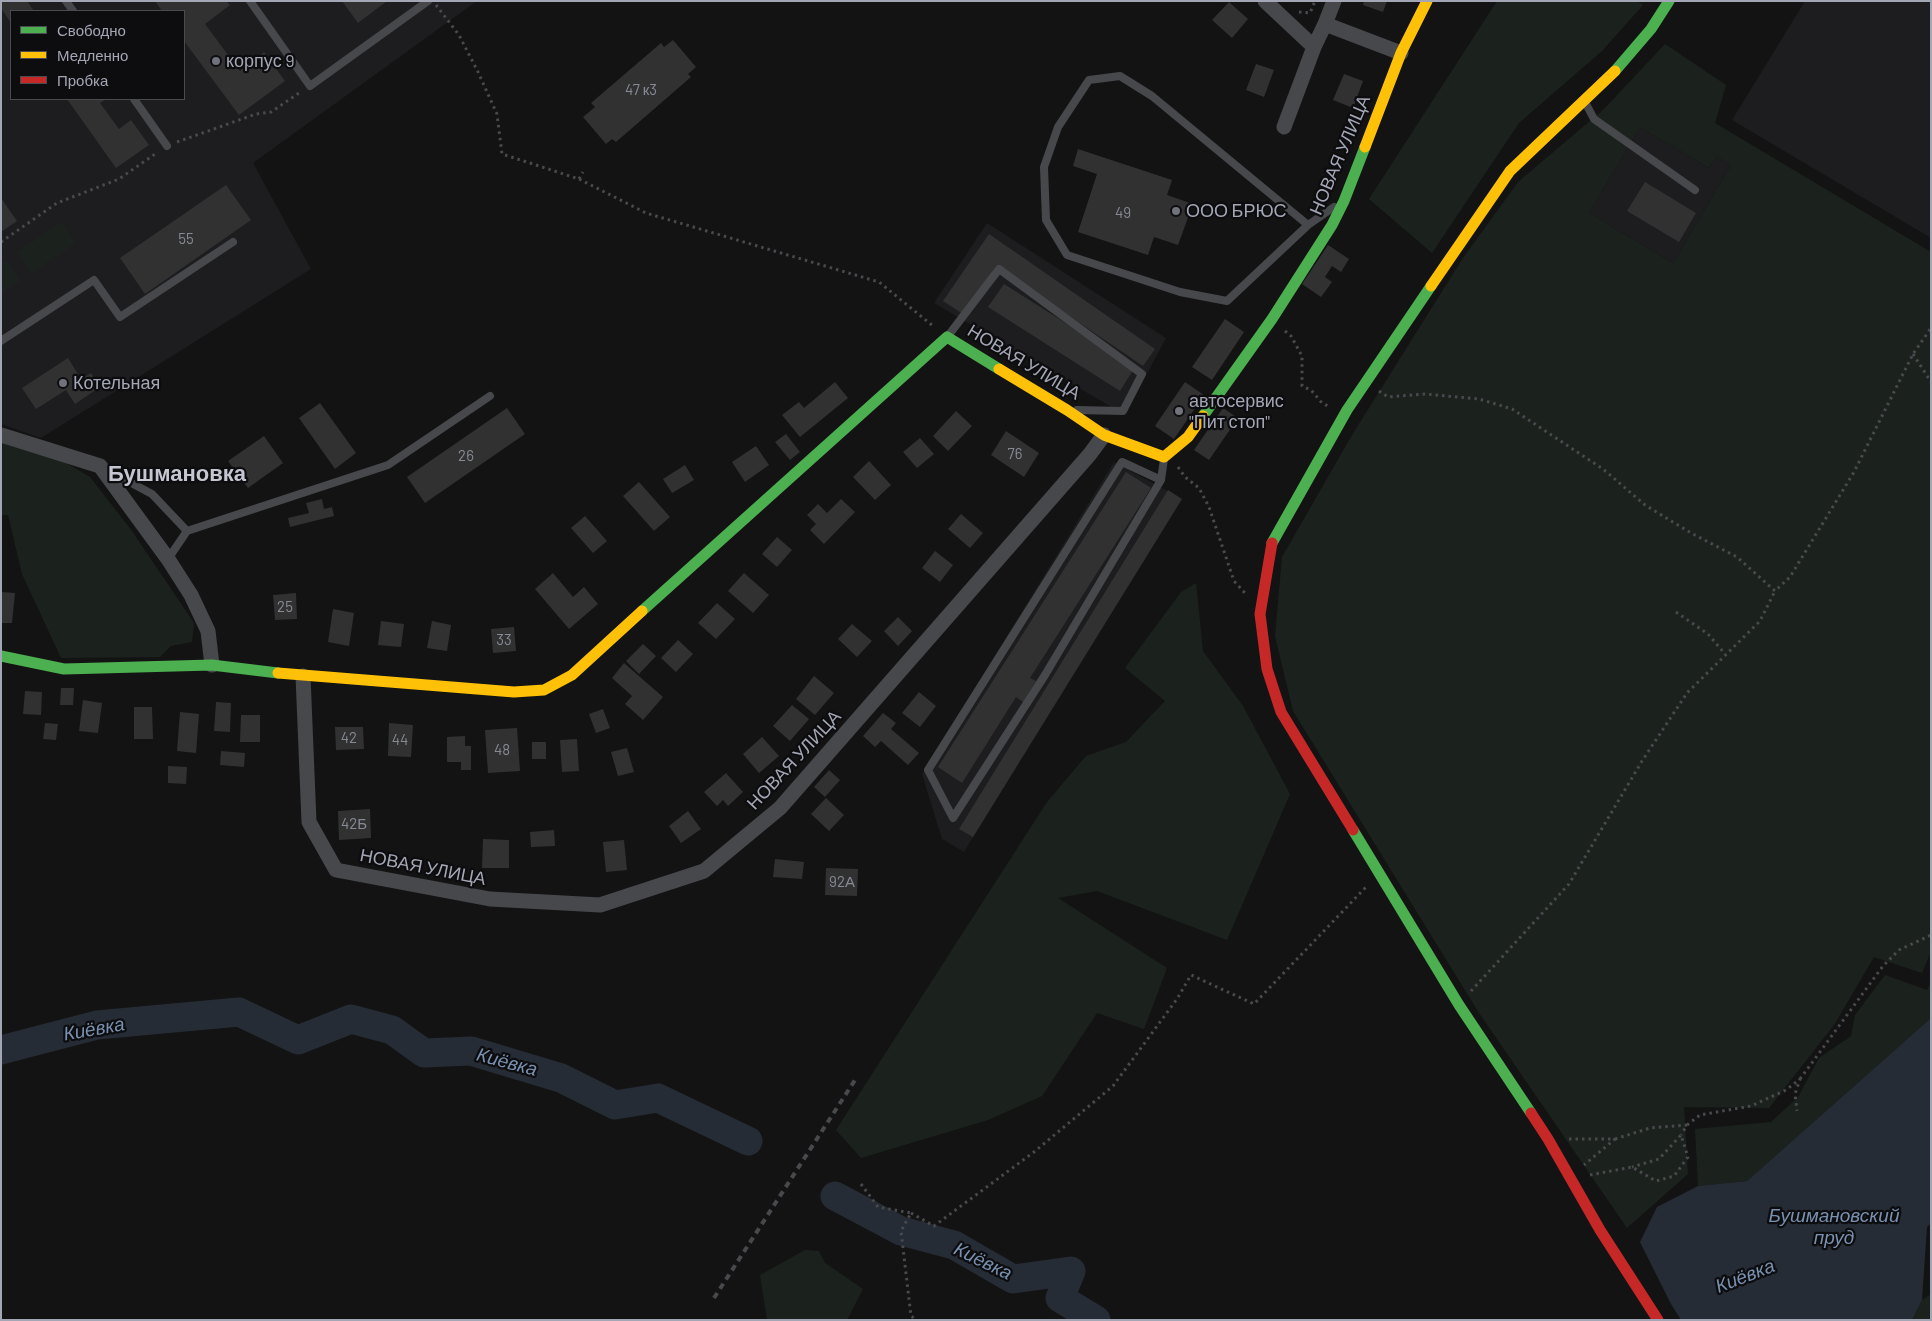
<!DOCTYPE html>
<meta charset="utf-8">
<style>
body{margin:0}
#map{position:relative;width:1932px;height:1321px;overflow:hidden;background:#131313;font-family:Barlow,sans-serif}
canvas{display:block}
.frame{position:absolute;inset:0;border:2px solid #a3a7b5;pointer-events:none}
.legend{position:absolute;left:10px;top:10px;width:175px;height:90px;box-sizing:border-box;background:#0d0d0f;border:1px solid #494b51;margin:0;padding:6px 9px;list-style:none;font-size:15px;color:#a3a7b5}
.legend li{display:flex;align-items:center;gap:10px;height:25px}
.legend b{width:25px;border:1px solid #494b51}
</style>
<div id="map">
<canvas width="1932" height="1321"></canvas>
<div class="frame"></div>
<ul class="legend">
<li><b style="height:6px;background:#4caf50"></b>Свободно</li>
<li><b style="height:6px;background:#ffc107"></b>Медленно</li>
<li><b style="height:6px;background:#c62828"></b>Пробка</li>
</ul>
</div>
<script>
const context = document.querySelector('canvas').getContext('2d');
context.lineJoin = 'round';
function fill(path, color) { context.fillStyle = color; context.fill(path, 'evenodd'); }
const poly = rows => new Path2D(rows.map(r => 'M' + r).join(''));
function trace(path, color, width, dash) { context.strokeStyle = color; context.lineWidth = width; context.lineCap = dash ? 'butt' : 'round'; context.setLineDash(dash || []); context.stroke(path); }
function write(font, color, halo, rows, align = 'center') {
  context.font = font + ' Barlow,sans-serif'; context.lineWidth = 4.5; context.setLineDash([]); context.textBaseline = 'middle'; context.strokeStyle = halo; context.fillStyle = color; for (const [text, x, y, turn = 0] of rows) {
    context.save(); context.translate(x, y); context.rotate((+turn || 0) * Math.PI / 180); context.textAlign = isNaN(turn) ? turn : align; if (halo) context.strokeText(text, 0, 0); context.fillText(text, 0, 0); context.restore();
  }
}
fill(poly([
 [1,1,477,1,253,163,311,269,41,438,1,424],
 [11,11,184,11,184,99,11,99],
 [1805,1,1931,1,1931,238,1732,120],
 [1640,127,1709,168,1716,156,1731,165,1673,263,1589,213],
 [987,223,1166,338,1125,415,934,303],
 [1114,462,1182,499,964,852,942,839,922,774]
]), '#1d1d1f');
fill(poly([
 [1497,1,1637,1,1643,5,1602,51,1519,123,1432,253,1369,199],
 [1665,44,1726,85,1715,123,1931,252,1931,952,1922,973,1874,957,1834,1025,1769,1108,1684,1107,1688,1174,1627,1228,1479,1013,1293,711,1275,636,1282,557,1352,435,1463,258,1518,182,1604,109],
 [1640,127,1709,168,1716,156,1731,165,1673,263,1589,213],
 [62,222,76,243,31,273,17,252],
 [6,260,20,280,1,293,1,263],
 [1,442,63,461,90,477,132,531,194,623,192,642,171,646,160,657,61,658,22,574,8,515,1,515],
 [1196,583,1203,651,1243,706,1290,794,1227,940,1097,891,1058,898,1167,968,1144,1029,1097,1013,1042,1096,988,1120,861,1158,836,1130,1047,802,1086,756,1126,742,1165,701,1125,668,1181,592],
 [1885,975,1927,990,1931,982,1931,1018,1747,1181,1698,1186,1695,1129,1771,1122,1798,1097,1819,1058,1851,1036,1855,1015],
 [805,1250,819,1251,825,1263,863,1289,847,1320,767,1320,760,1275],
 [1931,1294,1931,1320,1912,1320,1922,1300]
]), '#1b221d');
fill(poly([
 [1931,1018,1931,1223,1927,1227,1922,1300,1912,1320,1681,1320,1671,1304,1640,1242,1657,1207,1698,1186,1747,1181]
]), '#262c35');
trace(poly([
 [1,1050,97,1025,239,1012,298,1040,351,1019,392,1030,424,1053,471,1051,561,1078,615,1105,658,1098,748,1141],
 [835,1196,901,1231,954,1245,1013,1279,1071,1271,1060,1298,1096,1320]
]), '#262c35', 29);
fill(poly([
 [1,1,27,1,34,11,11,11,11,23,1,8],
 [155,1,226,1,230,5,205,24,240,71,264,52,285,81,239,115,184,41,184,11,162,11],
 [342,1,387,1,358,23],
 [1364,1,1387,1,1383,12,1363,5],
 [1229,2,1248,19,1232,38,1212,20],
 [673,40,696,67,688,74,691,77,616,142,612,139,606,144,583,117,595,107,591,103,661,43,664,47],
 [1256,64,1274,70,1264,97,1246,90],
 [1344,74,1363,81,1353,108,1333,100],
 [67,99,106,99,100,103,119,129,131,120,149,145,116,168],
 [1078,149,1172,180,1167,195,1193,204,1178,245,1154,237,1148,255,1078,232,1097,174,1073,166],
 [1645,182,1696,213,1679,242,1627,211],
 [226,185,251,220,145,294,120,258],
 [1,198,17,221,1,232],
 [989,234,1155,349,1143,366,996,266,963,314,943,301],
 [1328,245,1349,259,1341,272,1332,266,1325,277,1332,282,1321,297,1302,284],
 [1004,284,1135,367,1120,391,988,307],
 [1225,319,1244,332,1212,380,1192,367],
 [68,358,81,379,91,373,100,387,75,404,66,390,36,409,22,388],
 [835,382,848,398,800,437,782,415,799,402,804,408],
 [1185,382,1204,395,1174,439,1155,426],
 [320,403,356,453,335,469,299,418],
 [507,408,525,434,425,503,407,477],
 [1223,408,1238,418,1209,460,1194,450],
 [956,411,972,426,948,451,933,436],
 [1006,431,1039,453,1024,477,991,455],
 [786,434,800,452,790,460,775,442],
 [264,436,283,463,248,488,228,461],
 [920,438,934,454,917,468,903,452],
 [756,446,769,465,745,482,732,462],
 [869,461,891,485,875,500,853,477],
 [685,465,694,480,672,493,663,479],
 [1126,472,1151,488,1030,678,1036,681,1023,702,1016,697,962,783,938,767],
 [639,482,670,517,654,531,623,496],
 [1168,490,1182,499,973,837,959,829],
 [322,499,324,509,332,507,334,516,290,527,288,518,309,513,306,503],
 [841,499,855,512,824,544,810,530,816,524,807,515,818,504,827,513],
 [961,514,983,533,970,548,948,529],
 [585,516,607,541,593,553,571,528],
 [777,537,792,550,777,567,762,554],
 [935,551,953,565,940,582,922,568],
 [553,573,573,597,584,587,598,604,569,629,535,589],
 [744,573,769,595,753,613,728,591],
 [1,592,15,593,12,623,1,623],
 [296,593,297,619,275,620,273,595],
 [717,603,735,619,716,639,698,623],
 [333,609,354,613,349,646,328,642],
 [898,617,912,631,898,646,884,631],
 [381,621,404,624,401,647,378,645],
 [432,621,451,625,447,651,427,648],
 [852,624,872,641,857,657,838,639],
 [514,627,516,651,493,653,491,629],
 [678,640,693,654,676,672,661,658],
 [643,644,656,656,639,674,626,661],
 [624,663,663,697,643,720,625,704,632,696,612,678],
 [814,676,834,693,815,715,796,699],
 [61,688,74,688,73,705,60,705],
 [25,691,42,692,41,715,23,714],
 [919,692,936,706,920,727,902,713],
 [83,700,102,703,98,733,79,731],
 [216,702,231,703,230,732,214,731],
 [792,705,809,719,790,741,773,726],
 [134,707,152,707,153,739,134,739],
 [603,709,610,728,596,733,589,714],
 [180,712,199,714,196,753,177,751],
 [883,713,896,723,891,729,919,753,908,765,881,741,875,747,863,736],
 [241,715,260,715,260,742,240,742],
 [45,723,58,724,56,740,43,739],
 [389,723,413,725,411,757,388,756],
 [335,727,363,727,364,749,336,750],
 [517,728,520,771,488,773,485,730],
 [465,736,465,746,471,746,471,770,461,770,461,762,447,762,447,737],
 [762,737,779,756,759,773,743,754],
 [577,739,579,771,562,772,560,740],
 [532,742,546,742,546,759,532,759],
 [627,748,634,772,618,776,611,752],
 [221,751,245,753,244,767,220,765],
 [168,766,187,767,186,784,168,783],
 [829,770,840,780,825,797,814,787],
 [726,773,743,792,728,806,723,800,717,806,704,792],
 [826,798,844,815,829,831,811,814],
 [370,809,371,838,339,840,338,811],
 [688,811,701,829,681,843,669,826],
 [554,830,555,846,531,847,530,832],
 [483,839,509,840,509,868,482,868],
 [624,840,627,870,606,872,603,842],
 [775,859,804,862,802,879,773,877],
 [826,868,858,869,857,896,825,895]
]), '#313132');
trace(poly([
 [436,5,459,35,478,72,497,114,502,154,579,179,646,213,879,282,933,326],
 [1299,12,1310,13,1315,1],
 [177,142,256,114,271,112,302,91],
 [579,179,583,172],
 [1,242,57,203,119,179,158,152],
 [1285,331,1291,336,1302,356,1302,386,1311,390,1322,403,1330,407],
 [1913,354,1931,382],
 [1379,391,1388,397,1425,394,1479,399,1512,409,1603,469,1645,505,1691,533,1737,557,1775,591,1790,577,1854,472,1913,354,1931,328],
 [1178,467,1185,477,1199,488,1209,507,1234,581,1245,593],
 [1676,612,1708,634,1725,654],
 [1471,991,1569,884,1642,761,1687,693,1760,621,1775,591],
 [1800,1079,1883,966,1899,950,1931,935],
 [1687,1125,1700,1115,1751,1106,1786,1090,1800,1079,1795,1094,1797,1111],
 [1569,1139,1615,1139,1584,1165],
 [1615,1139,1650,1128,1687,1125,1681,1135],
 [1590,1175,1632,1167,1656,1181,1674,1176,1688,1157,1681,1135,1659,1159,1632,1167],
 [861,1184,878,1207,911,1213,901,1231,911,1316,917,1320],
 [911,1213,934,1226,1034,1152,1113,1086,1177,999,1191,975,1254,1004,1366,887]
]), '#49494e', 3, [2.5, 4]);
trace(poly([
 [66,1,73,11],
 [250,1,310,86,428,1],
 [134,99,167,146],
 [1585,102,1594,119,1695,190],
 [1308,225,1152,96,1120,76,1089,80,1058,127,1044,167,1046,220,1067,255,1180,292,1227,301,1308,225,1334,207],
 [948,336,999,269,1142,374,1123,411,1077,410],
 [1,341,94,280,120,317,233,242],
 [107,470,152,494,187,531],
 [1161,480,1122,462,928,770,953,818,1045,675,1161,480,1164,459],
 [168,559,187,531,388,465,490,396]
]), '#47484c', 8);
trace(poly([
 [1265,1,1314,47],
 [1325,24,1334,1],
 [1284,127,1314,47,1325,24,1401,53],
 [1,435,100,466,168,559,191,595,208,631,212,665],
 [303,676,309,822,336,870,490,899,600,905,704,871,780,808,1090,454,1104,435]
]), '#47484c', 15);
trace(poly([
 [1615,71,1651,29,1669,1],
 [1203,416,1272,319,1332,225,1344,201,1365,147],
 [1272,543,1347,410,1431,286],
 [642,611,947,337,999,369],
 [1,656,64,669,212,665,278,673],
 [1353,830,1459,1005,1531,1113]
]), '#4caf50', 11);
trace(poly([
 [1365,147,1401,53,1427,1],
 [1431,286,1510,171,1615,71],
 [999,369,1067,410,1104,435,1164,457,1188,437,1203,416],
 [278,673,514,692,544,690,572,675,642,611]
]), '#ffc107', 11);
trace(poly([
 [1272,543,1260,614,1267,669,1281,712,1353,830],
 [1531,1113,1548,1139,1600,1230,1658,1320]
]), '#c62828', 11);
trace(poly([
 [714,1298,855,1080]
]), '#47494c', 4, [6, 5]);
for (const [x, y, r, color] of [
 [216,61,5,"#71737c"],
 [1176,211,5,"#71737c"],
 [63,383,5,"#71737c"],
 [1179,411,5,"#71737c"]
]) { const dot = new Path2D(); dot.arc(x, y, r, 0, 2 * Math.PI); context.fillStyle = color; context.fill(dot); trace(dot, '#0d0d0f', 2); }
write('15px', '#868a94', null, [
 ["47 к3",641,90],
 ["49",1123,213],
 ["55",186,239],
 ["76",1015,454],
 ["26",466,456],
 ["25",285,607],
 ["33",504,640],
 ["42",349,738],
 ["44",400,740],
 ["48",502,750],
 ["42Б",354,824],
 ["92А",842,882]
]);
write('18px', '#a3a7b5', '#0d0d0f', [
 ["корпус 9",226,61],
 ["ООО БРЮС",1186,211],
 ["Котельная",73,383],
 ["автосервис",1189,401],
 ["\"Пит стоп\"",1189,422]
], 'left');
write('18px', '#a3a7b5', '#0d0d0f', [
 ["НОВАЯ УЛИЦА",1340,155,-67],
 ["НОВАЯ УЛИЦА",1024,362,31],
 ["НОВАЯ УЛИЦА",794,760,-47],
 ["НОВАЯ УЛИЦА",423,867,11]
]);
write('italic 19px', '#7991b1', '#0d0d0f', [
 ["Киёвка",94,1029,-10],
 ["Киёвка",507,1062,15],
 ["Бушмановский",1834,1216],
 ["пруд",1834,1238],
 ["Киёвка",983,1261,26],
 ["Киёвка",1745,1276,-21]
]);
write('bold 22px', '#c4c6d1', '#0d0d0f', [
 ["Бушмановка",177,474]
]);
</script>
